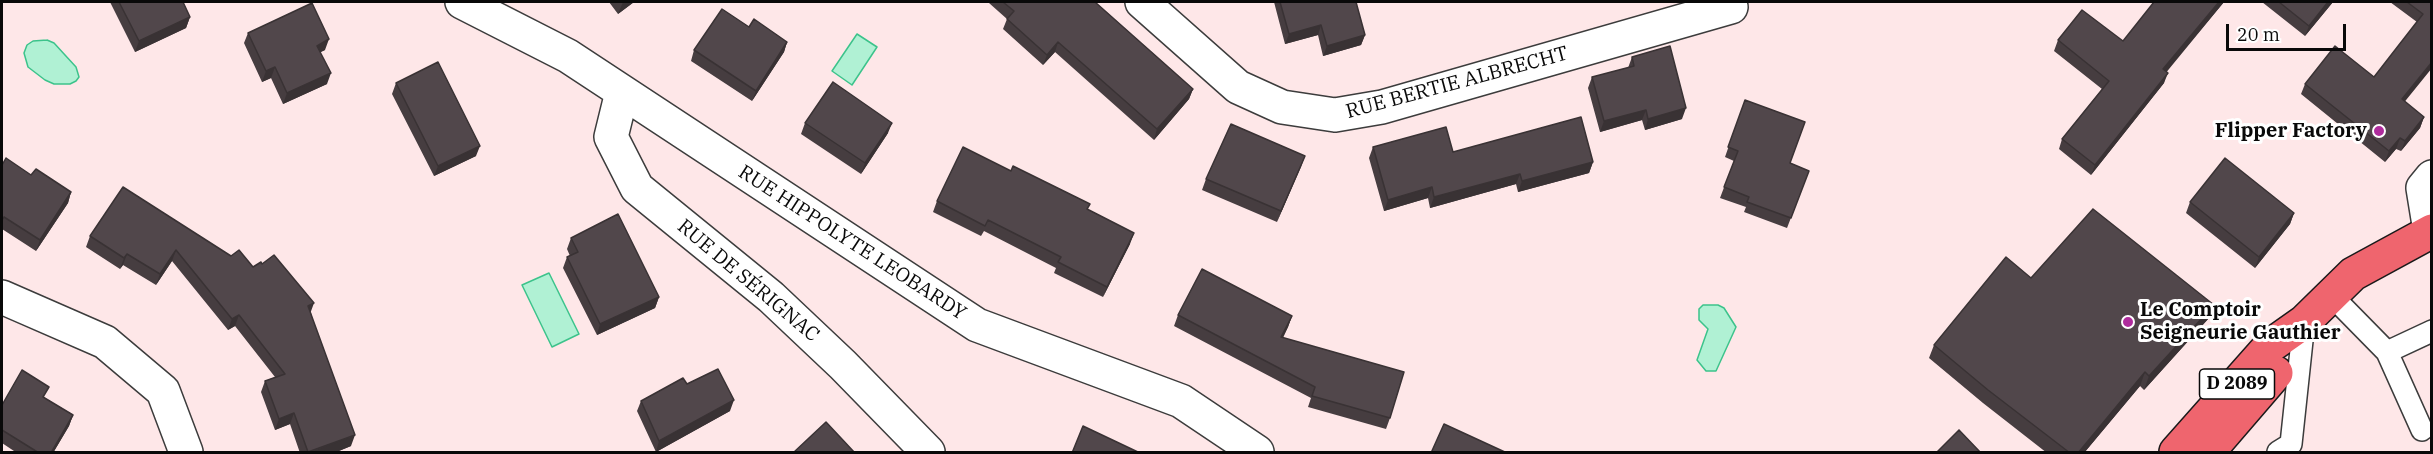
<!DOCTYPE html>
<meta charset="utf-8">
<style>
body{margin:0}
#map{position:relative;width:2433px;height:454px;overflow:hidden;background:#fee7e8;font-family:"IBM Plex Serif",serif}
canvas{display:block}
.frame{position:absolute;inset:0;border:3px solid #090909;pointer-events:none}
.scale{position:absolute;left:2226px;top:24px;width:120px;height:27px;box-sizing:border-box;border:3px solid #090909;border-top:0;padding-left:8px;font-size:18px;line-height:21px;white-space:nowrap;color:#090909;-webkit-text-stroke:4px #fff;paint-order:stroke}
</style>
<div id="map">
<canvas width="2433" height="454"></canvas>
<div class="frame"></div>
<div class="scale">20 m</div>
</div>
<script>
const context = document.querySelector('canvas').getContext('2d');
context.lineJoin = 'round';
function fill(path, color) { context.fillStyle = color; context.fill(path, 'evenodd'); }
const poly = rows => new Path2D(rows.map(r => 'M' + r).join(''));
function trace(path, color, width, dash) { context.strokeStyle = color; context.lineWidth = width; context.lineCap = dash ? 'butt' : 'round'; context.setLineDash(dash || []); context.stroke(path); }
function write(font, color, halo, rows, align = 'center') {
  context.font = font + ' "IBM Plex Serif",serif'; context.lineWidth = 6; context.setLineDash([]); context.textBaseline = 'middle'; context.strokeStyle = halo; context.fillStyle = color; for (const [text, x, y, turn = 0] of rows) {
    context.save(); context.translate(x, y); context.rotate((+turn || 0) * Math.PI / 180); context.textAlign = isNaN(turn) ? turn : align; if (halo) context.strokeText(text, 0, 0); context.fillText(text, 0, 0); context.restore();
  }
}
const water = poly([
 [857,34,877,47,852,85,832,71,857,34],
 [47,40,54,43,76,67,79,77,76,81,70,84,54,84,45,80,28,67,24,53,27,45,33,41,47,40],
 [549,273,579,334,552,347,522,285,549,273],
 [1703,305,1718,305,1724,308,1736,327,1716,371,1706,371,1697,360,1708,329,1699,320,1699,309,1703,305]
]);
fill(water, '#b0f1d4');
trace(water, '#3cc38b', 1.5);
const lane = poly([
 [2331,295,2387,352,2432,331],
 [2387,352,2422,430],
 [2278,452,2291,444,2304,322]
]);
const street = poly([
 [462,2,568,56,977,325,1181,401,1257,452],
 [1142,2,1238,87,1282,107,1335,115,1382,107,1731,7],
 [622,92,611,137,637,188,771,297,843,365,928,452],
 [2430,231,2423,188,2432,177],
 [2,297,105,342,163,391,186,452]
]);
const primary = poly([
 [2176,452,2270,346,2304,322,2353,274,2432,231],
 [2208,452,2276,373]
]);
trace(lane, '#3c3c3c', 24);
trace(street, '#3c3c3c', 36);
trace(primary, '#1a1a1a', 36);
trace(lane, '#fff', 21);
trace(street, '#fff', 33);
trace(primary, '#ef656e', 33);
fill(poly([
 [110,2,183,2,190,17,186,28,135,52],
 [609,2,634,2,618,14],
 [990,2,1095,2,1193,89,1189,99,1154,140,1055,52,1043,65,1003,29,1007,19,989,3],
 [1274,2,1356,2,1365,35,1361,45,1323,56,1318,35,1285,44],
 [2224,2,2166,71,2164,83,2091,175,2059,149,2062,139,2102,89,2054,51,2058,40,2123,41],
 [2262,2,2333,2,2305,36],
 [2390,2,2432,2,2404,101,2424,117,2420,128,2401,151,2396,149,2385,162,2301,94,2305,84,2374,77,2417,22],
 [749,27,787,42,784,52,752,101,691,61,694,50],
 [248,33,325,50,320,52,327,84,283,104,271,78,262,82,244,43],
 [1632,57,1682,119,1645,130,1642,120,1600,132,1588,88,1592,77,1628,68],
 [396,83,476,156,434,176,392,94],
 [1745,100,1790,163,1809,171,1787,228,1744,212,1746,207,1720,198,1734,161,1725,157],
 [805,123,888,133,861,174,801,134],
 [1373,147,1453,152,1593,162,1589,173,1518,192,1516,184,1430,208,1428,198,1384,211,1369,158],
 [1305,156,1277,222,1202,190,1206,179],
 [2,165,31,175,71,192,68,203,36,251,2,229],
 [1011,171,1088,209,1130,244,1103,297,1054,273,1056,268,984,231,981,236,933,212,937,201],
 [2190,202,2294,213,2290,224,2255,268,2186,213],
 [90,236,231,256,253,267,311,313,351,446,334,453,300,453,290,424,275,430,261,392,265,381,275,377,235,326,228,330,172,261,156,285,123,265,120,269,86,247],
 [571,238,659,297,655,308,597,335,563,268,567,257,570,256,567,249],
 [2031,278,2209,318,2144,390,2140,386,2084,453,2047,453,1983,403,1929,358,1934,345],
 [1178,315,1292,316,1288,327,1283,338,1390,418,1386,429,1308,407,1311,398,1174,326],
 [687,384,730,411,656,452,637,411,641,401],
 [45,398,73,415,69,426,53,453,17,453,2,443,2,405]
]), '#463d40');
fill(poly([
 [623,2,634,2,618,14],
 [2219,2,2224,2,2160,80,2163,69],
 [2328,2,2333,2,2305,36,2309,26],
 [190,17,186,28,135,52,139,41],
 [1321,25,1318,35,1285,44,1289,34],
 [1365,35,1361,45,1323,56,1327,46],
 [329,39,325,50,313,56,317,46],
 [787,42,784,52,752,101,756,91],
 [1058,42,1055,52,1043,65,1047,55],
 [2432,62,2432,68,2398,110,2402,99],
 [275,67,271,78,262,82,266,71],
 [331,73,327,84,283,104,287,93],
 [2168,73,2164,83,2091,175,2095,165],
 [1193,89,1189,99,1154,140,1157,129],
 [1686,108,1682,119,1645,130,1648,119],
 [1646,110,1642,120,1600,132,1604,121],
 [2424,117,2420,128,2401,151,2405,141],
 [892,123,888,133,861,174,865,163],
 [2400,138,2396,149,2385,162,2389,151],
 [480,146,476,156,434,176,438,166],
 [1305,156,1301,167,1277,222,1281,211],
 [1593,162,1589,173,1518,192,1522,181],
 [1520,174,1516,184,1430,208,1434,197],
 [1432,187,1428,198,1384,211,1388,200],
 [71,192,68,203,36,251,40,240],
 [2294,213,2290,224,2255,268,2259,257],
 [1134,233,1130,244,1103,297,1107,287],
 [176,250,172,261,156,285,160,274],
 [127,254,123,265,120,269,124,258],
 [659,297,655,308,597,335,600,324],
 [314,303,310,314,308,306],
 [2214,305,2209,318,2144,390,2149,376],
 [239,315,235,326,228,330,232,319],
 [1292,316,1288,327,1277,348,1281,337],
 [2145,372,2140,386,2084,453,2078,453],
 [734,400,730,411,656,452,659,441],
 [294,413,290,424,275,430,279,419],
 [73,415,69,426,53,453,51,453],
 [355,435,351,446,334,453,308,453]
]), '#393234');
const building = poly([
 [119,2,183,2,190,17,139,41,119,2],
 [1003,2,1095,2,1193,89,1157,129,1058,42,1047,55,1007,19,1014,11,1003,2],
 [1280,2,1356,2,1365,35,1327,46,1321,25,1289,34,1280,2],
 [2154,2,2219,2,2163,69,2168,73,2095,165,2062,139,2109,81,2058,40,2082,10,2123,41,2154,2],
 [2279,2,2328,2,2309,26,2279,2],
 [2407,2,2432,2,2432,62,2402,99,2424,117,2405,141,2400,138,2389,151,2305,84,2335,46,2374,77,2423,14,2407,2],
 [312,3,329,39,317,46,331,73,287,93,275,67,266,71,248,33,312,3],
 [722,9,749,27,754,19,787,42,756,91,694,50,722,9],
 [1670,46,1686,108,1648,119,1646,110,1604,121,1592,77,1634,66,1632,57,1670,46],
 [438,62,480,146,438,166,396,83,438,62],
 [833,82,892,123,865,163,805,123,833,82],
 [1745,100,1805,122,1790,163,1809,171,1791,218,1747,202,1749,197,1724,187,1738,151,1728,147,1745,100],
 [1581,117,1593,162,1522,181,1520,174,1434,197,1432,187,1388,200,1373,147,1446,127,1453,152,1581,117],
 [1231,124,1305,156,1281,211,1206,179,1231,124],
 [963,147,1011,171,1013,166,1090,204,1087,209,1134,233,1107,287,1058,262,1061,257,988,220,985,226,937,201,963,147],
 [6,158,31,175,36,169,71,192,40,240,4,217,2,220,2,165,6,158],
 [2225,158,2294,213,2259,257,2190,202,2225,158],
 [123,187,231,256,239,250,253,267,261,262,262,264,274,255,314,303,308,306,355,435,308,452,294,413,279,419,265,381,285,374,239,315,232,319,176,250,160,274,127,254,124,258,90,236,123,187],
 [2093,209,2214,305,2149,376,2145,372,2078,453,2070,453,1988,390,1934,345,2006,257,2031,278,2093,209],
 [618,214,659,297,600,324,567,257,578,252,571,238,618,214],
 [1202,269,1292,316,1281,337,1404,372,1390,418,1312,396,1315,387,1178,315,1202,269],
 [718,369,734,400,659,441,641,401,683,378,687,384,718,369],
 [22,370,49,387,43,397,73,415,51,453,39,453,2,430,2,405,22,370],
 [826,422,855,453,793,453,826,422],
 [1444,424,1507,453,1431,453,1444,424],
 [1083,426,1140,453,1072,453,1083,426],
 [1959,430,1981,453,1936,453,1959,430]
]);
fill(building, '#51474b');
trace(building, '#393234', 1.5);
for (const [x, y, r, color] of [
 [2379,131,6,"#af2c9d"],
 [2128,322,6,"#af2c9d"]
]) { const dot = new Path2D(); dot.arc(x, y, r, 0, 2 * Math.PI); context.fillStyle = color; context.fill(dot); trace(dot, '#fff', 2); }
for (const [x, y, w] of [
 [2237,384,75]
]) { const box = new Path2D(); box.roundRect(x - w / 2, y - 15, w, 30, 4.5); context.fillStyle = '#fff'; context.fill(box); trace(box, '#090909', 1.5); }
write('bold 18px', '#090909', null, [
 ["D 2089",2237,384]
]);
write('20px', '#090909', '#fff', [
 ["RUE BERTIE ALBRECHT",1457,83,-15],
 ["RUE HIPPOLYTE LEOBARDY",852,243,33],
 ["RUE DE SÉRIGNAC",748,281,40]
]);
write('bold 20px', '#090909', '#fff', [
 ["Flipper Factory",2367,131],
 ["Le Comptoir",2140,310,"left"],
 ["Seigneurie Gauthier",2140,333,"left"]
], 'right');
</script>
